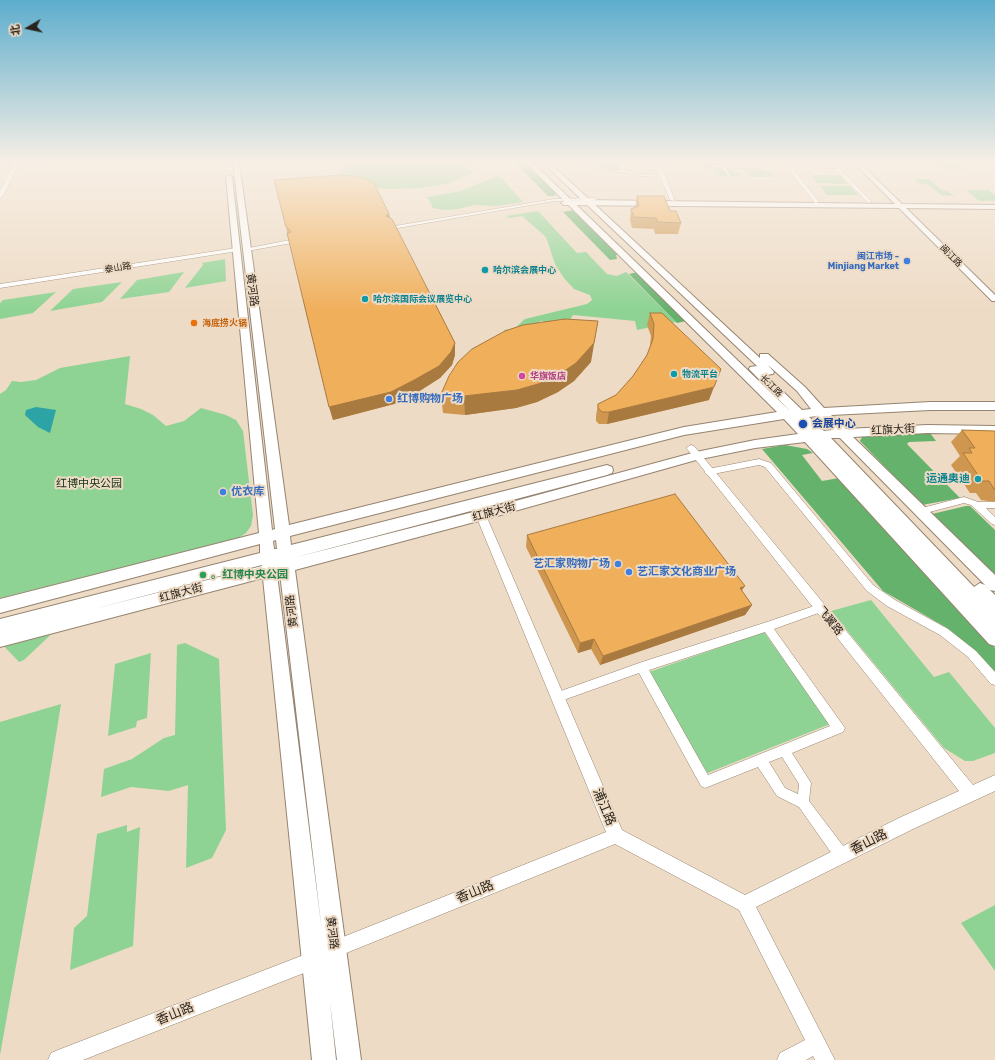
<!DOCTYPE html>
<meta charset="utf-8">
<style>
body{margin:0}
#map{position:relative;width:995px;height:1060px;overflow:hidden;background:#eedbc5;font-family:Rubik,"Noto Sans SC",sans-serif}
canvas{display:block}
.north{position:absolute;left:8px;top:8px;width:40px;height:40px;-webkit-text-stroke:3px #eedbc5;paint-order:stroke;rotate:261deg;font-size:11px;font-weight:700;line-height:16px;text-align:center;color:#29221a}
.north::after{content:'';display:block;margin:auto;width:14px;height:18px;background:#29221a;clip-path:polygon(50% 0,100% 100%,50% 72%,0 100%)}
</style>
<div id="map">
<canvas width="995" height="1060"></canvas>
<div class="north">北</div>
</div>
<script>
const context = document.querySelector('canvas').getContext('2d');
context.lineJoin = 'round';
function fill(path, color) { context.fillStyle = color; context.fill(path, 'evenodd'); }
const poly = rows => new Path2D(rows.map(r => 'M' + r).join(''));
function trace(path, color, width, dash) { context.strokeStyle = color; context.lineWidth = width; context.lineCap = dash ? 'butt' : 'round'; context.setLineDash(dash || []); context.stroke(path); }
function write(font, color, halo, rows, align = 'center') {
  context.font = font + ' Rubik,"Noto Sans SC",sans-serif'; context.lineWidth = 4; context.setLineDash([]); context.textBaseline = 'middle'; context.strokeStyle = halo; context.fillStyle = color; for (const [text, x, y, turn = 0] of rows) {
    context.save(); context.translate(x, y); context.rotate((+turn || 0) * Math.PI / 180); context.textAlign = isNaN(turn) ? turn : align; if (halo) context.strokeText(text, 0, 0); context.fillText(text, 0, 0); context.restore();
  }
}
fill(poly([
 [344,162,467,162,467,164,470,164,468,169,474,169,469,175,447,184,419,188,386,189,369,187,342,179,334,173,341,174,339,168,343,168],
 [588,162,629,162,625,164,631,166,625,169,626,172,623,173,606,173,606,171,594,168],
 [705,162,741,162,746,164,749,163,749,162,760,162,764,167,760,169,771,172,774,177,750,177,746,171,733,167,729,170,739,172,742,176,719,176,714,170,707,168],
 [930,162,958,162,967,169,935,167],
 [811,175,840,175,847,184,817,183],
 [496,176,501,177,523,202,496,206,474,205,458,209,444,210,433,208,427,197,461,191],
 [914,179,929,179,943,191,948,191,954,196,941,195,929,185,920,184],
 [820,186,850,186,858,195,827,195],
 [966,190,989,190,995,195,995,201,979,201],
 [538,211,577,253,586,252,607,274,617,276,626,272,676,322,637,330,635,321,573,315,570,320,556,325,541,321,536,324,505,333,504,330,515,328,525,319,587,304,592,300,590,295,574,289,564,278,555,264,546,237,522,216,510,218,506,216],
 [225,259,226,281,185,288,203,265,202,263],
 [184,272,169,292,120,299,137,280],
 [122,282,102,302,50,311,73,289],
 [56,292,33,313,0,319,0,303,3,300],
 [130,356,125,404,141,409,153,415,166,426,184,421,201,408,226,415,236,420,243,431,253,515,251,526,246,533,237,539,0,598,0,394,6,390,12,381,21,382,36,380,60,368],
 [871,600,934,677,949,672,995,728,995,753,973,761,965,761,944,748,831,611],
 [62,624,24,660,19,662,0,642],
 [764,632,830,724,705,774,649,672],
 [185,643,219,659,226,830,212,858,186,868,188,785,169,791,131,787,101,797,104,769,132,759,164,738,175,735,177,645],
 [151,653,147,718,137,721,136,727,108,736,115,664],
 [61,704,45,804,0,1055,0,722],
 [127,825,127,832,140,827,133,946,70,970,74,928,87,916,97,834],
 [995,905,995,971,961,923]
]), '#8ed393');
fill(poly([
 [514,162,526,162,557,193,554,194,556,196,548,196],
 [574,210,618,255,616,255,617,259,610,260,563,212],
 [638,272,686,321,677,323,629,274],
 [930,433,936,441,909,442,907,444,960,498,922,505,860,441,862,437,866,436],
 [785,445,807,449,813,453,802,455,822,481,839,478,995,648,995,673,976,653,947,628,883,591,762,449],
 [966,506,970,506,995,530,995,576,932,514]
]), '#65b26d');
fill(poly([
 [36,407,56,410,50,433,38,427,25,415,26,410]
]), '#2ca3a5');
const minor = poly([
 [589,162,594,162,599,166,612,171,621,170,619,162,623,162,625,170,639,174,663,175,665,176,663,177,639,176,623,172,612,173,595,168,589,162],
 [710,162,714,162,716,165,758,166,756,162,760,162,763,167,761,168,726,168,732,178,730,179,722,167,712,167,710,162],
 [785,163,790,165,863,166,861,168,839,168,872,202,868,203,834,168,792,167,819,202,815,203,786,167,785,163],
 [594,198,596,199,596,200,554,201,392,229,389,227,554,199,594,198],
 [290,240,292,241,292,243,247,251,244,249,290,240],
 [236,248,239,250,238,251,0,288,0,284,236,248],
 [759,459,771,463,873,585,895,600,948,629,976,651,995,672,995,685,991,684,968,657,940,635,887,606,867,591,765,467,759,465,708,475,704,472,708,469,759,459],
 [964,497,978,502,995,502,995,508,986,508,995,517,995,525,992,524,971,505,964,503,922,514,918,511,922,508,964,497],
 [820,604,824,605,825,608,824,611,774,629,845,728,843,732,792,753,811,783,809,801,847,851,849,856,847,861,842,863,837,861,799,807,777,796,758,767,705,788,701,786,639,673,558,702,554,701,552,697,554,693,558,692,642,662,767,622,820,604],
 [765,632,830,726,708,775,649,670,765,632],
 [782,757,799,784,798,794,785,788,769,762,782,757]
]);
const tertiary = poly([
 [15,162,20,162,3,196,0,198,0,191,15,162],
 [654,162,660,162,675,201,670,200,654,162],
 [691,445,694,446,973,785,995,775,995,791,913,829,756,907,835,1060,815,1060,813,1056,806,1060,777,1060,780,1053,805,1040,739,910,615,844,334,958,328,955,325,949,328,943,606,832,472,506,477,502,482,506,622,830,745,895,901,817,959,791,688,450,686,448,691,445],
 [314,951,320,954,323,960,320,966,314,969,83,1060,48,1060,51,1053,58,1050,314,951]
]);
const secondary = poly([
 [853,162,859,162,902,204,995,205,995,209,906,208,995,295,995,301,992,301,899,208,564,205,561,203,564,201,582,200,895,204,853,162]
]);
const primary = poly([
 [233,162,239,162,289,525,684,427,777,412,525,162,532,162,790,411,749,369,750,367,757,366,542,162,549,162,760,358,760,354,768,354,805,387,824,408,930,402,995,402,995,410,930,410,831,415,846,429,927,425,995,426,995,434,927,433,853,437,995,575,995,591,990,590,840,438,831,438,974,587,980,583,985,585,995,595,995,646,989,644,805,442,755,448,696,460,497,516,295,570,361,1060,337,1060,330,1002,336,1060,312,1060,263,578,0,647,0,619,260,553,260,544,0,613,0,599,259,533,226,177,229,175,232,177,272,530,275,529,233,162],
 [768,365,797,391,811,409,802,410,766,375,773,374,774,372,768,365],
 [818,416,832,430,824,431,809,417,818,416],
 [784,419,798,434,755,440,696,452,497,506,293,558,607,475,612,473,613,470,612,467,607,465,291,545,290,536,684,435,784,419],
 [276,540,277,549,274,549,273,541,276,540],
 [262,565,262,566,90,610,262,565],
 [280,573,322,932,277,574,280,573]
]);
const trunk = poly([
 [18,162,43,162,0,168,0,164,18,162]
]);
trace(minor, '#958470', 1);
trace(tertiary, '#958470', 1);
trace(secondary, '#958470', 2);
trace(primary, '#958470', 2);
trace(trunk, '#958470', 2);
fill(minor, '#fff');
fill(tertiary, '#fff');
fill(secondary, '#fff');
fill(primary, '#fff');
fill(trunk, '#fff');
fill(poly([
 [637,196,670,211,681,223,678,234,655,234,654,229,632,228,630,220,631,209,635,208],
 [389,214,390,218,455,343,455,355,452,365,440,378,418,392,394,404,333,420,286,227],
 [650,313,709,400,607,424,599,424,596,421,596,416,598,404,616,395,633,376,647,355,650,346,651,336,647,325],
 [591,362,574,381,558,392,537,402,516,408,465,415,443,413,441,394],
 [962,430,995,431,995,502,981,500,976,493,970,493,951,465,960,456,951,442],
 [527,535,742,591,752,605,745,615,600,665,591,649,578,653,526,547]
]), '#ce964e');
fill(poly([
 [389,214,391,225,386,216],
 [598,321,591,362,574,381,558,392,537,402,516,408,465,415,464,396],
 [455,343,455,355,452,365,440,378,418,392,394,404,333,420,329,407],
 [714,387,709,400,607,424,609,412],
 [745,586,737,597,740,588],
 [752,605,745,615,600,665,603,656],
 [594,639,591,649,578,653,580,643]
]), '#a87a40');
const building = poly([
 [340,175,362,177,374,183,389,214,386,216,392,219,455,343,451,352,439,366,416,379,391,392,329,407,287,233,290,233,290,230,286,227,274,180,340,175],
 [637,196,664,196,670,211,676,211,681,223,658,222,656,218,634,217,631,209,639,206,637,196],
 [650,313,662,313,721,369,714,387,609,412,602,412,598,408,598,404,616,395,633,376,647,355,653,339,654,324,650,313],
 [565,319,598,321,594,343,576,363,560,374,538,384,517,390,464,396,441,394,449,376,458,362,472,349,505,331,523,325,565,319],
 [962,430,995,431,995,489,994,489,989,481,982,481,963,453,972,453,969,448,975,448,962,430],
 [675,494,745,586,740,588,752,605,603,656,594,639,580,643,527,535,675,494]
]);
fill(building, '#f0af5b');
trace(building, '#a87a40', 1);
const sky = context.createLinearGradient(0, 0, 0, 311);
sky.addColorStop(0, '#5dadcd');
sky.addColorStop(0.52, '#f7efe5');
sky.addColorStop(1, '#f7efe500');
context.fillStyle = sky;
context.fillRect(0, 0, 995, 311);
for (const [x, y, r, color] of [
 [907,261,4,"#3f7fe0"],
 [485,270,4,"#0f9aa8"],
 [365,299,4,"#0f9aa8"],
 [194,323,4,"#e8710a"],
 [674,374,4,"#0f9aa8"],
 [522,376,4,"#d1479c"],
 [389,399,4,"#3f7fe0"],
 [803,424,5,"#1a4fb4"],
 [978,479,4,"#0f9aa8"],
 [223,492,4,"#3f7fe0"],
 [618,564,4,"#3f7fe0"],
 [629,572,4,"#3f7fe0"],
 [203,575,4,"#2e9e5b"]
]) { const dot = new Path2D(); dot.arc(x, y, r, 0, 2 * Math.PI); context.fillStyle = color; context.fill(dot); trace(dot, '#eedbc5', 1.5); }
write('bold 9px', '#366cbe', '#eedbc5', [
 ["闽江市场 -",899,256],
 ["Minjiang Market",899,266]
], 'right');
write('9px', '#29221a', '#eedbc5', [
 ["闽江路",951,256,45],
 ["泰山路",118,268,-9],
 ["长江路",771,386,44]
]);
write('bold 9px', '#0d838f', '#eedbc5', [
 ["哈尔滨会展中心",493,270],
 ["哈尔滨国际会议展览中心",373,299],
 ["物流平台",682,374]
], 'left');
write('bold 9px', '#c56008', '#eedbc5', [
 ["海底捞火锅",202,323]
], 'left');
write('bold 9px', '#b23c85', '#eedbc5', [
 ["华旗饭店",530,376]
], 'left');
write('11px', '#29221a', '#eedbc5', [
 ["黄河路",252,290,82],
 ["红旗大街",893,430,-3],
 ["红旗大街",494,512,-15],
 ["红旗大街",181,593,-15],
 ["黄河路",292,611,-97],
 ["飞翼路",830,621,51],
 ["黄河路",332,933,83]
]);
write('bold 11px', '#366cbe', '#eedbc5', [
 ["红博购物广场",397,399],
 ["优衣库",231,492],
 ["艺汇家购物广场",610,564,"right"],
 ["艺汇家文化商业广场",637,572]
], 'left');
write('bold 11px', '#164399', '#eedbc5', [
 ["会展中心",812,424]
], 'left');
write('bold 11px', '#0d838f', '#eedbc5', [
 ["运通奥迪",970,479]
], 'right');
write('11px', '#123216', '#eedbc5', [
 ["红博中央公园",89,484]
]);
write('bold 11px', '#27864d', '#eedbc5', [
 ["。红博中央公园",211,575]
], 'left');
write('13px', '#29221a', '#eedbc5', [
 ["浦江路",604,807,67],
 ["香山路",869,842,-27],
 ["香山路",475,892,-22],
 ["香山路",175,1014,-22]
]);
</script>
